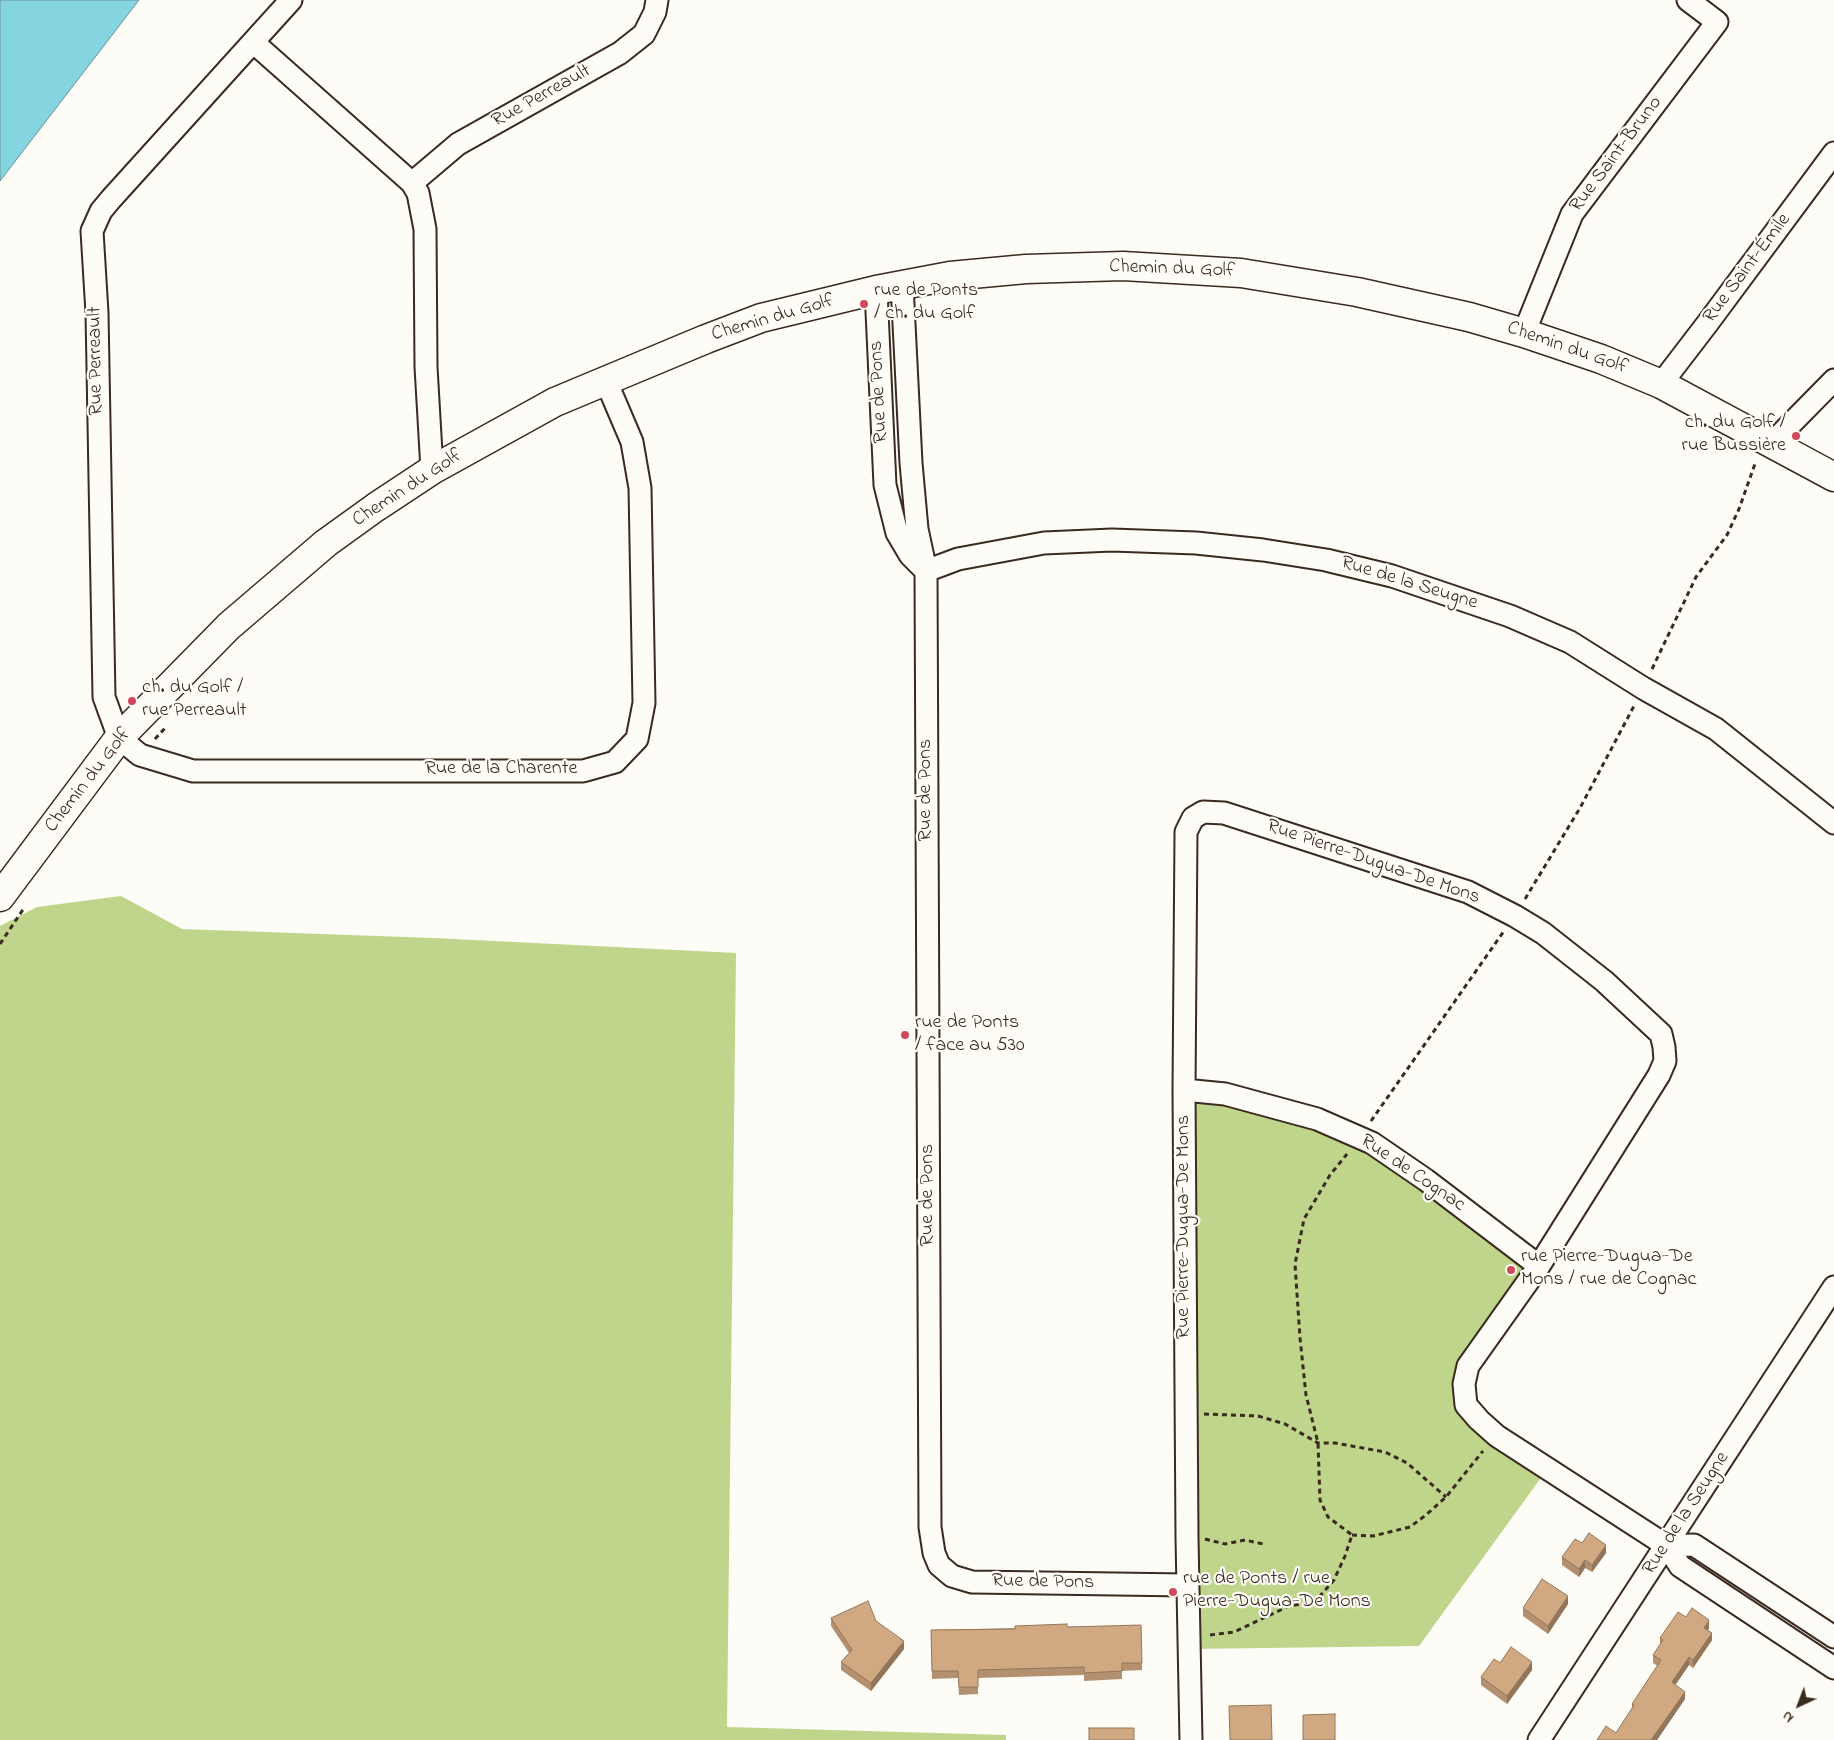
<!DOCTYPE html>
<meta charset="utf-8">
<style>
body{margin:0}
#map{position:relative;width:1834px;height:1740px;overflow:hidden;background:#fdfcf7;font-family:"Indie Flower",sans-serif}
canvas{display:block}
.north{position:absolute;left:1774px;top:1680px;width:50px;height:50px;-webkit-text-stroke:4px #fdfcf7;paint-order:stroke;rotate:223deg;font-size:14px;font-weight:700;line-height:20px;text-align:center;color:#3b2a1e}
.north::after{content:'';display:block;margin:auto;width:18px;height:22px;background:#3b2a1e;clip-path:polygon(50% 0,100% 100%,50% 72%,0 100%)}
</style>
<div id="map">
<canvas width="1834" height="1740"></canvas>
<div class="north">N</div>
</div>
<script>
const context = document.querySelector('canvas').getContext('2d');
context.lineJoin = 'round';
function fill(path, color) { context.fillStyle = color; context.fill(path, 'evenodd'); }
const poly = rows => new Path2D(rows.map(r => 'M' + r).join(''));
function trace(path, color, width, dash) { context.strokeStyle = color; context.lineWidth = width; context.lineCap = dash ? 'butt' : 'round'; context.setLineDash(dash || []); context.stroke(path); }
function write(font, color, halo, rows, align = 'center') {
  context.font = font + ' "Indie Flower",sans-serif'; context.lineWidth = 4.5; context.setLineDash([]); context.textBaseline = 'middle'; context.strokeStyle = halo; context.fillStyle = color; for (const [text, x, y, turn = 0] of rows) {
    context.save(); context.translate(x, y); context.rotate((+turn || 0) * Math.PI / 180); context.textAlign = isNaN(turn) ? turn : align; if (halo) context.strokeText(text, 0, 0); context.fillText(text, 0, 0); context.restore();
  }
}
fill(poly([
 [121,896,182,929,433,938,736,953,727,1727,1006,1735,1006,1740,0,1740,0,926,37,907],
 [1184,1090,1317,1119,1539,1266,1468,1366,1466,1405,1548,1468,1419,1646,1189,1649]
]), '#bed58b');
const water = poly([
 [0,0,139,0,0,181,0,0]
]);
fill(water, '#85d5e0');
trace(water, '#679192', 1);
const street = poly([
 [291,0,111,199,101,211,92,231,97,313,104,697,119,738,140,755,193,771,583,771,615,762,637,739,644,703,640,488,632,442,606,381],
 [253,42,412,183,418,193,425,229,426,367,432,470],
 [412,183,458,144,620,53,644,34,655,12,657,0],
 [902,284,911,463,917,529,926,571,930,1527,934,1553,939,1565,952,1576,972,1582,1187,1585],
 [876,290,885,485,897,533,910,555,924,569],
 [1524,333,1572,214,1717,22,1688,0],
 [1661,384,1707,324,1834,153],
 [1772,443,1834,380],
 [926,571,958,559,1044,543,1112,540,1196,543,1263,550,1326,560,1392,576,1510,616,1570,642,1643,688,1716,729,1834,823],
 [1184,1090,1225,1094,1317,1119,1372,1143,1426,1180,1539,1266],
 [1667,1546,1694,1545,1834,1637],
 [1191,1740,1187,1538,1184,1090,1186,832,1193,818,1203,812,1224,813,1468,892,1515,916,1543,933,1604,981,1661,1034,1664,1047,1665,1061,1659,1075,1539,1266,1468,1366,1464,1384,1466,1405,1479,1420,1497,1436,1667,1546,1680,1566,1834,1668],
 [1539,1740,1834,1287]
]);
const secondary = poly([
 [0,897,119,738,229,626,326,543,376,507,432,470,555,402,706,339,761,318,876,290,950,276,1026,269,1123,266,1241,273,1357,292,1469,317,1524,333,1601,359,1661,384,1834,477]
]);
trace(street, '#3b2a1e', 25);
trace(secondary, '#3b2a1e', 31);
trace(poly([
 [1652,669,1696,577,1727,535,1739,509,1756,461],
 [155,739,166,727],
 [1525,899,1580,808,1634,706],
 [0,944,24,908],
 [1371,1121,1504,931],
 [1204,1414,1258,1416,1285,1424,1318,1443,1335,1443,1385,1452,1407,1463,1446,1497],
 [1352,1535,1373,1536,1410,1527,1426,1515,1446,1497,1483,1451],
 [1205,1539,1225,1544,1245,1540,1263,1544],
 [1210,1635,1234,1632,1289,1606,1307,1603,1320,1596,1334,1580,1345,1556,1352,1535,1328,1517,1320,1500,1318,1443,1306,1395,1300,1338,1295,1264,1304,1219,1330,1175,1347,1154]
]), '#3b2a1e', 3, [5, 4]);
trace(street, '#fdfcf7', 21);
trace(secondary, '#fdfcf7', 28);
fill(poly([
 [1582,1543,1606,1553,1592,1572,1585,1568,1579,1577,1562,1565,1562,1557],
 [1568,1604,1548,1634,1523,1616,1523,1608],
 [831,1618,876,1621,904,1649,871,1691,841,1670,841,1662,849,1653,831,1626],
 [1067,1627,1142,1663,1142,1670,1122,1671,1122,1679,1084,1681,1084,1675,978,1678,978,1694,959,1695,958,1678,932,1679,931,1630],
 [1709,1628,1708,1630,1712,1640,1693,1668,1689,1665,1675,1685,1685,1699,1657,1740,1597,1740,1616,1733,1632,1710,1632,1704,1658,1666,1653,1663,1653,1655,1660,1645,1660,1638],
 [1500,1663,1532,1670,1507,1704,1481,1685,1481,1677]
]), '#b39170');
fill(poly([
 [1606,1545,1606,1553,1592,1572,1592,1565],
 [1585,1560,1585,1568,1579,1577,1579,1569],
 [1568,1596,1568,1604,1548,1634,1548,1626],
 [1709,1620,1709,1628,1704,1635,1704,1628],
 [1712,1633,1712,1640,1693,1668,1693,1660],
 [904,1641,904,1649,871,1691,871,1683],
 [1689,1657,1689,1665,1672,1690,1672,1682],
 [1532,1662,1532,1670,1507,1704,1507,1696],
 [1685,1692,1685,1699,1657,1740,1651,1740]
]), '#92765b');
const building = poly([
 [1589,1533,1606,1545,1592,1565,1585,1560,1579,1569,1562,1557,1575,1539,1582,1543,1589,1533],
 [1542,1579,1568,1596,1548,1626,1523,1608,1542,1579],
 [868,1601,876,1621,904,1641,871,1683,841,1662,852,1650,831,1618,868,1601],
 [1692,1608,1709,1620,1704,1628,1712,1633,1693,1660,1689,1657,1672,1682,1685,1692,1651,1740,1597,1740,1606,1726,1616,1733,1634,1705,1632,1704,1661,1660,1653,1655,1663,1640,1660,1638,1678,1612,1686,1617,1692,1608],
 [1067,1624,1067,1627,1141,1625,1142,1663,1122,1663,1122,1671,1084,1673,1084,1667,978,1670,978,1687,959,1687,958,1671,932,1671,931,1630,1015,1629,1015,1626,1067,1624],
 [1511,1647,1532,1662,1507,1696,1481,1677,1494,1659,1500,1663,1511,1647],
 [1271,1705,1272,1740,1230,1740,1229,1706,1271,1705],
 [1335,1714,1335,1740,1303,1740,1303,1715,1335,1714],
 [1089,1728,1134,1728,1134,1740,1089,1740,1089,1728]
]);
fill(building, '#d0a982');
trace(building, '#92765b', 1);
for (const [x, y, r, color] of [
 [864,304,5,"#d1495b"],
 [1796,436,5,"#d1495b"],
 [132,701,5,"#d1495b"],
 [905,1035,5,"#d1495b"],
 [1511,1270,5,"#d1495b"],
 [1173,1592,5,"#d1495b"]
]) { const dot = new Path2D(); dot.arc(x, y, r, 0, 2 * Math.PI); context.fillStyle = color; context.fill(dot); trace(dot, '#fdfcf7', 2); }
write('20px', '#3b2a1e', '#fdfcf7', [
 ["Rue Perreault",542,97,-29],
 ["Rue Saint-Bruno",1617,155,-53],
 ["Rue Saint-Émile",1748,269,-53],
 ["Chemin du Golf",1172,270,2],
 ["Chemin du Golf",773,319,-16],
 ["Chemin du Golf",1567,349,19],
 ["Rue Perreault",97,361,-91],
 ["Rue de Pons",880,392,-93],
 ["Chemin du Golf",408,489,-33],
 ["Rue de la Seugne",1409,584,17],
 ["Rue de la Charente",501,770],
 ["Chemin du Golf",89,781,-52],
 ["Rue de Pons",927,790,-90],
 ["Rue Pierre-Dugua-De Mons",1373,863,19],
 ["Rue de Cognac",1412,1174,34],
 ["Rue de Pons",929,1195,-90],
 ["Rue Pierre-Dugua-De Mons",1185,1227,-90],
 ["Rue de la Seugne",1687,1514,-57],
 ["Rue de Pons",1043,1583,1]
]);
write('20px', '#3b2a1e', '#fdfcf7', [
 ["rue de Ponts",874,292],
 ["/ ch. du Golf",874,315],
 ["ch. du Golf /",1786,424,"right"],
 ["rue Bussière",1786,447,"right"],
 ["ch. du Golf /",142,689],
 ["rue Perreault",142,712],
 ["rue de Ponts",915,1024],
 ["/ face au 530",915,1047],
 ["rue Pierre-Dugua-De",1521,1258],
 ["Mons / rue de Cognac",1521,1281],
 ["rue de Ponts / rue",1183,1580],
 ["Pierre-Dugua-De Mons",1183,1603]
], 'left');
</script>
